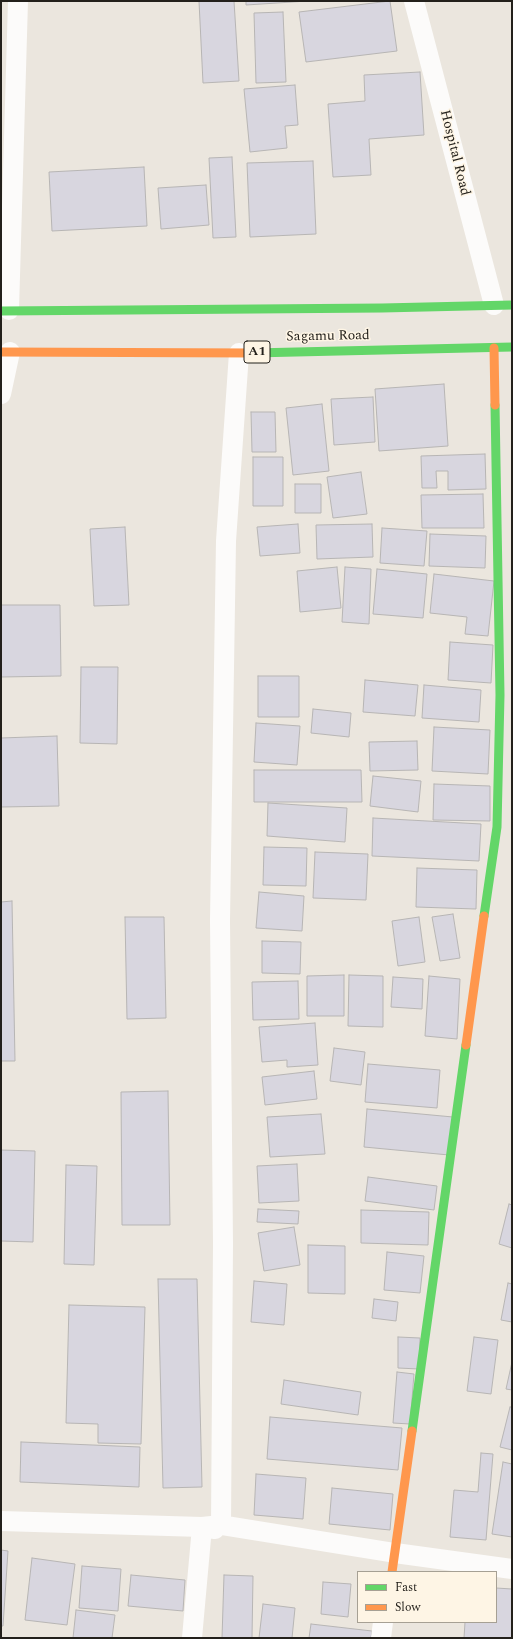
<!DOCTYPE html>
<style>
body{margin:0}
#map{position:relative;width:513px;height:1639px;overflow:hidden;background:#ebe6de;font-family:Spectral,serif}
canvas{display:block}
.frame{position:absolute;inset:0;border:2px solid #23201b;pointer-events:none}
.legend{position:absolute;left:357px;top:1571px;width:140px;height:52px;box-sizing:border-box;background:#fef5e5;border:1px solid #a6a094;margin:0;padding:5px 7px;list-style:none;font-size:12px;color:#23201b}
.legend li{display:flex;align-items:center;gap:8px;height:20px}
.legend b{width:20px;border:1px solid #a6a094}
</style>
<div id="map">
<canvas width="513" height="1639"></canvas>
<div class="frame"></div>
<ul class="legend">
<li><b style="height:5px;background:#63d668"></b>Fast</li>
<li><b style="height:5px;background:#ff974d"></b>Slow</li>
</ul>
</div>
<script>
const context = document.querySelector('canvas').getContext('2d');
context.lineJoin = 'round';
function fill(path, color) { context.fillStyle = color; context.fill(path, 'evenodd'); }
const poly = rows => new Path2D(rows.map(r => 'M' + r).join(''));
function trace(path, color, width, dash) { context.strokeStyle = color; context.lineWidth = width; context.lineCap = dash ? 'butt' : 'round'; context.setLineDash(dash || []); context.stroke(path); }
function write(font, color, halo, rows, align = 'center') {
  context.font = font + ' Spectral,serif'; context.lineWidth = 3; context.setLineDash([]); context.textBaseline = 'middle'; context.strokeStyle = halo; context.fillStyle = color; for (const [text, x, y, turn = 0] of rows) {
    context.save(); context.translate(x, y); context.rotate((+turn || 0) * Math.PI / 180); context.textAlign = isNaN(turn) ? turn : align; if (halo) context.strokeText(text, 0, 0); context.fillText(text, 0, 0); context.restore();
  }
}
const building = poly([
 [199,1,234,1,239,81,203,83,199,1],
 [246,1,308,1,246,5,246,1],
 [390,1,397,51,306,62,299,12,390,1],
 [283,12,286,82,256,83,254,13,283,12],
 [420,72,424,135,369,139,371,175,333,177,328,104,365,101,364,75,420,72],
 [295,85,298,125,285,126,287,148,250,152,244,89,295,85],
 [232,157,236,237,213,238,209,158,232,157],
 [313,161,316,234,250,237,247,163,313,161],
 [144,167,147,226,52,231,49,172,144,167],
 [206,185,209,225,161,229,158,188,206,185],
 [444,384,448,446,379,451,375,389,444,384],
 [373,397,375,442,334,445,331,399,373,397],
 [322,404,329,471,293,475,286,408,322,404],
 [251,412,275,412,276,452,252,452,251,412],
 [485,454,486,489,448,490,448,471,436,471,437,488,422,488,421,456,485,454],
 [253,457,283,457,283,506,253,506,253,457],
 [361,472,367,514,333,518,327,477,361,472],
 [295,484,321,484,321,513,295,513,295,484],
 [483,494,484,528,422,528,421,495,483,494],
 [298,524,300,553,260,556,257,527,298,524],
 [372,524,373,557,317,559,316,525,372,524],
 [125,527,129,605,94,606,90,529,125,527],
 [382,528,427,531,424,566,380,563,382,528],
 [430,534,486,536,485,568,429,566,430,534],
 [337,567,341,608,300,612,297,571,337,567],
 [345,567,371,569,369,624,342,622,345,567],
 [377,569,427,574,423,618,373,614,377,569],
 [434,574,494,581,488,636,465,634,467,617,430,613,434,574],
 [1,605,60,605,61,676,1,677,1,605],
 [450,642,493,645,491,683,448,680,450,642],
 [81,667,118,667,117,744,80,743,81,667],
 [258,676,299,676,299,717,258,717,258,676],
 [365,680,418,685,415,716,363,712,365,680],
 [424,685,481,690,479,722,422,718,424,685],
 [313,709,351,713,349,737,311,733,313,709],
 [256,723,300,726,297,765,254,762,256,723],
 [434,727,490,730,488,774,432,771,434,727],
 [57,736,59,806,1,807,1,738,57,736],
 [417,741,418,770,370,771,369,742,417,741],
 [254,770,361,770,362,802,254,802,254,770],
 [373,776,421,781,418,812,370,806,373,776],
 [434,784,490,786,490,821,433,820,434,784],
 [268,803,347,808,345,842,267,836,268,803],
 [373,818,481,824,479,861,372,856,373,818],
 [264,847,307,848,306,886,263,885,264,847],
 [315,852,368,854,366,900,313,898,315,852],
 [417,868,477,870,476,909,416,907,417,868],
 [259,892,304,896,302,931,256,928,259,892],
 [12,901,15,1061,1,1061,1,902,12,901],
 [453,914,460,958,440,961,432,917,453,914],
 [125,917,164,917,166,1018,127,1019,125,917],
 [419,917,425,962,398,966,392,921,419,917],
 [262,941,301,942,300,974,262,973,262,941],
 [344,975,344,1016,307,1016,307,976,344,975],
 [349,975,383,976,383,1027,348,1026,349,975],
 [429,976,460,979,457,1039,425,1036,429,976],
 [393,977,423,979,422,1009,391,1007,393,977],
 [298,981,299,1019,253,1020,252,982,298,981],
 [315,1023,318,1065,287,1067,287,1060,262,1062,259,1027,315,1023],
 [334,1048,365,1052,361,1085,330,1081,334,1048],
 [368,1064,440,1070,437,1108,365,1102,368,1064],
 [314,1071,317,1099,265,1105,262,1077,314,1071],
 [168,1091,170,1225,122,1225,121,1092,168,1091],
 [367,1109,453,1117,449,1155,364,1147,367,1109],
 [321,1114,325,1154,270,1157,267,1117,321,1114],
 [1,1150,35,1151,33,1242,1,1241,1,1150],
 [297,1164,299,1201,259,1203,257,1166,297,1164],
 [66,1165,97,1166,94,1265,64,1264,66,1165],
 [368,1177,437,1186,434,1210,365,1201,368,1177],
 [509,1204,512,1205,512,1248,499,1244,509,1204],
 [258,1209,299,1211,298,1224,257,1222,258,1209],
 [361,1210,429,1212,428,1245,361,1243,361,1210],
 [294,1227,300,1265,264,1271,258,1233,294,1227],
 [308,1245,345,1246,345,1294,308,1293,308,1245],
 [387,1252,424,1256,420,1293,384,1290,387,1252],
 [158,1279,197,1279,202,1487,163,1488,158,1279],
 [254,1281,287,1284,284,1325,251,1322,254,1281],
 [508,1283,512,1284,512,1322,501,1320,508,1283],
 [374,1299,398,1302,396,1321,372,1318,374,1299],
 [69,1305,145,1307,141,1444,98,1443,98,1424,66,1423,69,1305],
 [398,1337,420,1338,419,1369,398,1368,398,1337],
 [474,1337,498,1340,491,1394,467,1391,474,1337],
 [512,1362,512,1390,506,1389,512,1362],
 [397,1372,414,1374,410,1424,393,1423,397,1372],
 [284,1380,361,1392,358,1415,281,1404,284,1380],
 [510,1407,512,1407,512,1450,500,1447,510,1407],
 [270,1417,402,1428,398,1470,267,1459,270,1417],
 [21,1442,140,1447,139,1487,20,1482,21,1442],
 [481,1453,493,1454,486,1540,450,1537,454,1490,478,1492,481,1453],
 [503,1462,512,1464,512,1537,492,1534,503,1462],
 [256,1474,306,1478,303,1519,254,1515,256,1474],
 [332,1488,393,1494,390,1530,329,1524,332,1488],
 [1,1550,8,1551,3,1626,1,1626,1,1550],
 [32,1558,75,1564,67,1625,25,1620,32,1558],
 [82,1566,121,1569,118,1611,79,1608,82,1566],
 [131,1575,185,1580,183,1611,128,1606,131,1575],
 [224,1575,253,1576,252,1638,222,1638,224,1575],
 [323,1582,351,1584,348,1617,321,1614,323,1582],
 [496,1588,512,1589,512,1638,464,1638,465,1622,496,1622,496,1588],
 [263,1604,295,1608,292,1638,259,1638,263,1604],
 [76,1610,115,1615,112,1638,73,1638,76,1610],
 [311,1624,372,1631,371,1638,309,1638,311,1624]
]);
fill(building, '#d8d6df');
trace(building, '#b7b5b4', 1);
trace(poly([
 [414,1,494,305],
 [9,310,18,1],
 [1,394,10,352],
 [1,1521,202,1527,221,1525,395,1553,512,1569],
 [221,1525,223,1244,220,920,226,541,239,353],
 [192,1638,202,1527,215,1529],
 [381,1638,383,1622]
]), '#fcfbfa', 20);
trace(poly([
 [1,311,382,308,512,305],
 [253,353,512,347],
 [484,916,497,827,500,695,495,405],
 [412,1431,466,1045]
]), '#63d668', 9);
trace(poly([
 [494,348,495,405],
 [1,352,253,353],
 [466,1045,484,916],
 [392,1572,412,1431]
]), '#ff974d', 9);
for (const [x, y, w] of [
 [257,352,26]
]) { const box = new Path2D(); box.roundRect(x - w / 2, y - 11, w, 22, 3); context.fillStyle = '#fef5e5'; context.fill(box); trace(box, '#23201b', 1); }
write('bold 13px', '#23201b', null, [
 ["A1",257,352]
]);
write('14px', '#23201b', '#fef5e5', [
 ["Hospital Road",454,153,76],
 ["Sagamu Road",328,337,-1]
]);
</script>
